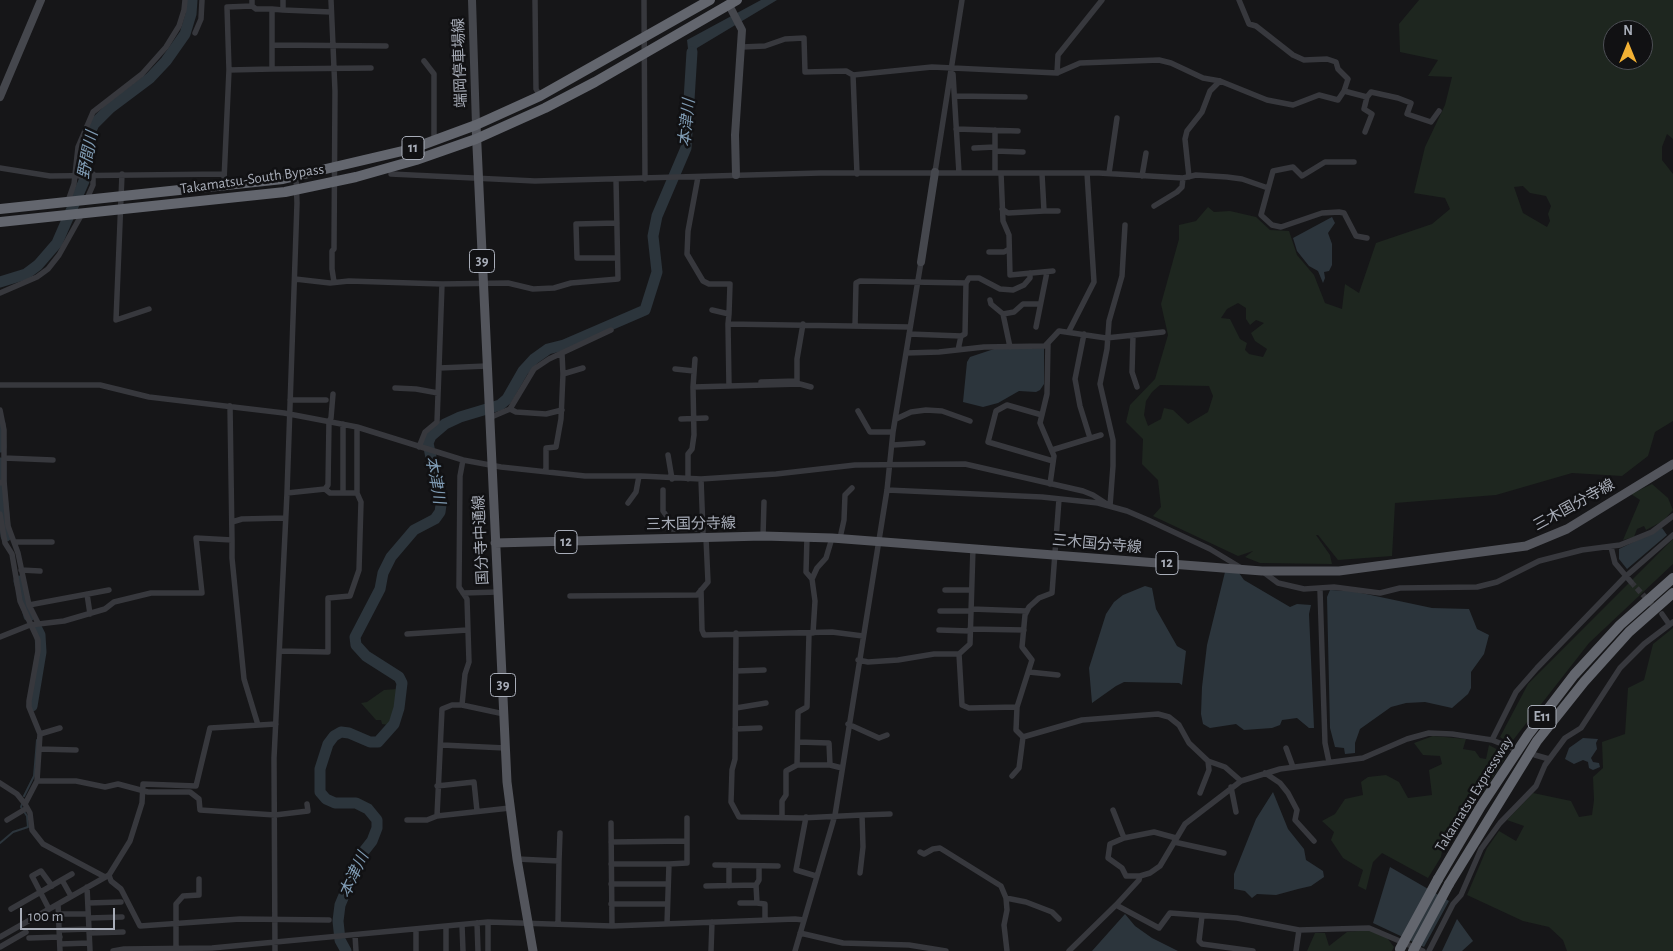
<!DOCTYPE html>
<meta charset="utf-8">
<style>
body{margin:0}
#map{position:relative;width:1673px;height:951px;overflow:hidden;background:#161618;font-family:"Alegreya Sans",sans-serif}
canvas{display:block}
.north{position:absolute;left:1603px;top:20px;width:50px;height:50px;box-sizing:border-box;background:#111113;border:1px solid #4d4f55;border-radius:50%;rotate:0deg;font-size:14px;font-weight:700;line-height:20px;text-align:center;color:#a8adb8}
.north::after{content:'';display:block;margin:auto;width:18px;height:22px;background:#f2b134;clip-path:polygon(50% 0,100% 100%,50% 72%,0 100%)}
.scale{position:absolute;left:20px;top:908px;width:95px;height:22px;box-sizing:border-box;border:2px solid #a8adb8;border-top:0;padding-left:6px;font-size:15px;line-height:18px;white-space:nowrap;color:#a8adb8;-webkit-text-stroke:4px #111113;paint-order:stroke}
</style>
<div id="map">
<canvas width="1673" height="951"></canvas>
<div class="north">N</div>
<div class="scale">100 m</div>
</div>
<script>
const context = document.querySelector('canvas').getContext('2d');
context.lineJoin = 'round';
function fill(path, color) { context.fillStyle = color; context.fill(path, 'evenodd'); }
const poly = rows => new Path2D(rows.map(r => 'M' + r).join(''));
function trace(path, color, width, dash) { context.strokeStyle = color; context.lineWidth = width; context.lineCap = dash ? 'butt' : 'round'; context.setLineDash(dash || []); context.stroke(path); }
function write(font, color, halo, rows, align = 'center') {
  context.font = font + ' "Alegreya Sans","Noto Sans JP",sans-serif'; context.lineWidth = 5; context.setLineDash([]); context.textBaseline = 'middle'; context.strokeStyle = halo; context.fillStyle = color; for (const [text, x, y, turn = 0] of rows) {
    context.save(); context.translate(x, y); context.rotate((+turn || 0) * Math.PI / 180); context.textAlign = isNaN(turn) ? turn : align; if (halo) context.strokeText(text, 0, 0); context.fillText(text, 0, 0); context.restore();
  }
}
fill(poly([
 [1419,0,1673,0,1673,139,1667,134,1662,147,1662,160,1673,174,1673,421,1655,432,1648,456,1622,476,1572,473,1496,495,1395,503,1392,556,1338,560,1318,535,1316,535,1330,555,1332,564,1260,563,1245,557,1253,551,1238,556,1153,516,1161,507,1158,480,1142,464,1143,439,1126,422,1130,405,1155,379,1168,335,1161,304,1179,239,1179,225,1196,221,1208,207,1214,212,1230,211,1256,217,1270,230,1289,231,1297,255,1314,275,1325,303,1342,309,1345,284,1359,293,1376,243,1432,224,1450,209,1445,198,1414,193,1425,147,1445,105,1452,77,1428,76,1438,60,1400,52,1399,24],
 [1613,30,1643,30,1643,60,1613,60],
 [1523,186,1530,193,1546,196,1551,206,1548,214,1550,221,1547,227,1523,213,1514,187],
 [1238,303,1246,308,1246,319,1250,325,1256,320,1264,323,1251,333,1255,341,1267,349,1263,357,1249,354,1245,350,1247,343,1240,339,1230,319,1221,318,1227,309],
 [1160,385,1209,386,1213,396,1208,412,1188,424,1173,410,1164,408,1161,419,1148,426,1144,415,1146,401,1152,392],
 [1652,484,1668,498,1673,510,1663,521,1646,530,1644,526,1637,529,1634,537,1623,540,1640,500,1631,494],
 [1673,539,1673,564,1589,643,1510,744,1500,737,1528,684],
 [1673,628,1673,951,1567,951,1563,940,1549,927,1523,921,1467,895,1487,848,1499,831,1516,841,1524,826,1507,820,1533,793,1571,801,1579,817,1592,815,1594,800,1593,777,1603,768,1602,742,1625,734,1628,688,1644,680,1653,644],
 [397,689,394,710,388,725,382,724,381,720,376,720,361,703,367,702,384,690],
 [1433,736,1466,739,1463,749,1475,751,1480,758,1486,759,1489,745,1507,755,1485,790,1445,833,1441,857,1428,878,1382,853,1373,862,1366,890,1358,886,1363,870,1343,858,1331,840,1334,832,1322,821,1335,814,1345,799,1363,795,1361,782,1368,777,1386,775,1399,782,1408,798,1432,795,1429,770,1442,764,1440,756,1423,755,1414,743],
 [1369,930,1385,935,1394,947,1392,951,1307,951,1315,933,1325,933,1329,946,1347,932]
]), '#1e261f');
fill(poly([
 [761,0,777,0,697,48,694,65,690,66,687,40],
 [1332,217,1335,223,1328,233,1332,244,1332,265,1329,271,1324,272,1325,278,1323,283,1318,271,1309,266,1297,251,1293,238],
 [1044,348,1044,384,1040,390,1036,392,1019,391,998,403,983,407,963,402,967,362,970,357,994,349],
 [1662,528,1667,535,1627,569,1619,559,1619,549],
 [1225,572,1239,573,1244,580,1290,607,1297,604,1311,605,1309,614,1314,728,1309,728,1297,718,1282,720,1280,725,1272,728,1244,730,1236,724,1210,728,1203,724,1201,714,1202,687,1207,645],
 [1145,586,1152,588,1156,609,1177,646,1186,651,1182,685,1179,683,1124,682,1116,686,1092,703,1089,668,1106,614,1114,602,1123,595],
 [1330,590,1352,591,1432,608,1469,609,1477,629,1489,635,1484,654,1471,672,1471,688,1468,694,1452,708,1425,702,1406,703,1391,707,1360,729,1355,743,1355,753,1345,754,1344,748,1335,747,1330,728,1327,597],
 [1583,738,1598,739,1596,743,1597,749,1591,758,1593,762,1599,763,1600,767,1593,770,1589,768,1588,762,1583,760,1574,764,1565,759,1569,748],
 [1273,792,1288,829,1304,849,1306,860,1323,871,1324,877,1311,886,1298,889,1276,895,1257,894,1252,898,1245,891,1234,889,1234,874,1256,819],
 [1390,867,1449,901,1424,947,1373,923],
 [1125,914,1135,926,1152,938,1178,951,1092,951],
 [1457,919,1473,941,1462,951,1442,951]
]), '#2c353c');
trace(poly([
 [24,796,34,776,37,740],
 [0,843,13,832,28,827,27,816,21,807,22,804]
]), '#2c353c', 2);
trace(poly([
 [0,282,26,274,38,265,57,243,84,181,88,137,94,124,110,108,150,78,166,61,185,34,191,14,192,0],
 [0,424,1,447],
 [1,463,1,485,6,536],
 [19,581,29,616],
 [32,706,41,652,40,635,36,627],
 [346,951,340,940,338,921,340,905,361,855,372,841,377,828,377,820,368,809,356,803,335,803,326,799,320,792,320,769,328,744,334,736,341,732,349,733,370,742,378,742,394,724,399,708,402,683,399,677,366,656,356,645,355,637,380,589,383,573,391,557,414,530,435,519,440,512,441,505,428,443,431,436,445,424,460,417,500,405,507,399,523,371,534,359,548,349,564,345,645,310,657,272,653,236,657,216,686,148,692,52]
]), '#2c353c', 11);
trace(poly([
 [1631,582,1657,610]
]), '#333438', 5.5, [5.5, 3]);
trace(poly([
 [331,0,335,91,334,249,332,251,332,269,334,282],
 [535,0,536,89,540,96],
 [644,0,645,179],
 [272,9,283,10,283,0],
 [283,10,331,12],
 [195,33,201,19,202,0],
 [272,45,386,46],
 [742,47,765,46,785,39,804,38,805,72,846,71,853,75,857,174],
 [424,61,434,74,434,141],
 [272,69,371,68],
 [229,70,227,7,252,6],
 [1057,73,1058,55,1102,0],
 [953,74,959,173],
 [853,75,932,67,1057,73,1080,63,1159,60,1171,63,1203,78,1220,81,1267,100,1293,105,1319,95,1338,100,1344,91,1348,79,1338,69,1336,62,1327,59,1304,60,1293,55,1256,26,1249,24,1239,0],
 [1344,91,1367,97,1371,92,1398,98,1411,103,1407,114,1431,122,1439,111],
 [955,96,1025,97],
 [956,129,1018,131],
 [1365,132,1372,114,1364,109,1367,97],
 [974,148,995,147],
 [995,151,1023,152],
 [1354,162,1325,162,1302,176,1293,167,1273,171,1261,215,1272,225,1281,227,1322,213,1339,212,1344,213,1356,236,1367,238],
 [0,168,50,176,224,174],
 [935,172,962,0],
 [995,173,995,130],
 [1001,173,1003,221,1009,235,1010,275,1053,271],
 [1109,173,1117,118],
 [122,174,116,320,149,309],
 [391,174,535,181,820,173,1099,173,1183,178,1196,175,1227,177,1242,179,1268,188],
 [1142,176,1146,153],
 [698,177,688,231,687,254,703,281,709,284,730,284,729,314],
 [1189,177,1185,139,1187,131,1202,112,1210,91,1220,81],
 [224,180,229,70,272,69,272,9,256,9,252,6,252,0],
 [86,201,93,185,93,174],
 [67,204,74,184,78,147,93,112,142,74,166,47,179,26,184,10,185,0],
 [1154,206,1177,192,1182,187,1183,178],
 [1002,209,1008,213,1044,211,1042,174],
 [1044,211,1058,211],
 [617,223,576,224,577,258,617,258],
 [989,252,1004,252,1009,249],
 [295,279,330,283,349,281,442,284,508,283,533,289,554,288,571,283,618,279,616,179],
 [442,284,439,368,487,366],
 [0,293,37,277,48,269,59,255,82,214],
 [990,300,991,304,1003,314],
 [712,310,729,314,728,324,910,327],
 [728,324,729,386,800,384,811,387],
 [855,326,856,283,860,281,966,283,969,278,979,278,1000,289,1013,290,1024,285,1030,278,1030,273],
 [1036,327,1047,272],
 [1069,331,1094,282,1087,173],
 [909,334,961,336,958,350],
 [1084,334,1075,379,1080,406,1090,438],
 [961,336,965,334,966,283],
 [1133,336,1132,372,1137,387],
 [1048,343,1047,394,1040,423,1054,456,1050,484],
 [1010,347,1003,314,1014,312,1023,304,1039,304],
 [906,353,939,352,984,347,1045,346,1059,331,1106,338,1163,332],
 [562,354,563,374,583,368],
 [675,369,694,371],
 [761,382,797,381,797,359,803,324],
 [0,385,100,385,149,397,284,413,357,427,463,460,501,467,585,476,641,476,701,479,776,474,855,465,965,464,1083,491,1093,495,1110,506,1113,466,1113,440,1100,384,1107,349,1109,321,1122,276,1125,225],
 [693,387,695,359],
 [395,388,416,389,438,393],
 [290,400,326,400],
 [510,409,516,412,546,414,562,410],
 [0,410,4,430,4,481,0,483],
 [858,411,870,432,893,432],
 [1042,415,1007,405,996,411,988,442,1053,461],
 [489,418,510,409,534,369,549,359,611,330],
 [681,419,706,418],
 [896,419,911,412,926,410,942,411,970,421],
 [343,424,343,493],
 [893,445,923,443],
 [419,447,425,432,437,422,439,368],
 [1052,450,1101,435],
 [668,455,672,479],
 [4,458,53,460],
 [546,471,546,448,556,447,561,419,563,374],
 [688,479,688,454,692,449,694,435,693,387,729,386],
 [701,479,703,532],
 [4,481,8,526,18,553,29,605,38,623],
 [325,489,330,493,357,493],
 [663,490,663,511,668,518,668,529,703,529],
 [887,490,1042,497,1098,503,1127,511,1148,520,1210,549,1243,569],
 [287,493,325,489,328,485,329,421,331,418,333,394],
 [1059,499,1052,593,1039,598,1029,607,1025,615,1022,647,1032,660,1017,707,1016,730,1023,737,1082,720,1158,714,1169,717,1179,725,1189,743,1208,761,1225,767,1241,781],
 [628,503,636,492,639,476],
 [0,514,5,543,12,554,20,601,38,640,38,651,29,701,29,707,40,734,37,781,25,804],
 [232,522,242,519,285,518],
 [763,536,764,502],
 [807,537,806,572,812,579,815,601,813,633],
 [840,538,844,520,845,495,852,488],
 [232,540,232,558,244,679,258,725],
 [15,542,52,542],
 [1611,547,1615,563,1631,582],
 [21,570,40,571],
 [1262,571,1278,583,1304,589,1334,587,1380,593,1400,588,1477,587,1497,582,1539,561,1582,550,1620,545,1652,532,1673,516],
 [812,579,817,568,826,558,832,538],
 [701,590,702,630,704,635,832,632,863,636],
 [945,590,971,590],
 [1320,590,1325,743,1329,762],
 [463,593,498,592],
 [87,594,90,614],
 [570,596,697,595,708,582,706,538],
 [29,605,109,590],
 [971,609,1027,611],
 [940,611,971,611],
 [1662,614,1669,624],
 [970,629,1024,630],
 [939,630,970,631],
 [736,633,735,759,732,770,731,802,739,817,801,818,862,815,863,847,860,873],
 [407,634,467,630],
 [809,634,807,707,798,712,797,765,830,765,842,768],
 [0,637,30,625,64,621,105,609,114,602,151,593,202,593,196,538,232,540,230,406],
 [280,651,328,652,328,598,350,596,359,570,361,502,357,493,357,427],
 [959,654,970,644,973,548],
 [858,660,868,662,898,660,934,654,959,654,962,705,969,708,1017,707],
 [736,671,764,670],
 [1029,672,1058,675],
 [462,705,465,674,469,662,467,599,459,587,460,476,463,460],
 [736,708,766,703],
 [848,724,879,738,887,735],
 [735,729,760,728],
 [40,734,60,728],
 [1492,740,1512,748],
 [798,742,829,743,830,765],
 [442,745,505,748],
 [1286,748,1293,767],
 [39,749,76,750],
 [1535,755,1549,759],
 [1265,773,1280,783,1288,793,1297,810,1295,820,1314,841],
 [1012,776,1019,768,1023,737],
 [37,781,76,781,105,787,118,784,148,792,190,792,199,799,200,810,275,815,308,811,307,804],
 [0,783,17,794,25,804,30,813,32,830,43,844,105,877],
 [437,786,474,782,477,811],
 [1231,787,1236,812],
 [1200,793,1209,770,1208,761],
 [1113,810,1124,838,1154,832,1176,838],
 [862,815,890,814],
 [437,816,442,709,452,705,462,705,504,714],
 [782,817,782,801,786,795,786,771,797,765],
 [806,817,796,870,816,876],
 [7,820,27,808],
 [407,820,427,820,437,816,510,808],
 [611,823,612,926],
 [1124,838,1110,844,1108,858,1122,868,1126,876,1140,876],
 [611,842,687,841],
 [1174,842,1224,853],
 [920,852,924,854,933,849,940,848,1001,886,1006,898],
 [517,859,559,861,558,923],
 [559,861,560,833],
 [611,864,669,864],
 [715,865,778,866],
 [759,866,759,880,756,885,757,903,765,904,765,920],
 [109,875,111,881,121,889,140,926,240,919,329,920],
 [62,880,71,896],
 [611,884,667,884],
 [706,886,756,885],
 [729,886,729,865],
 [87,887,90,951],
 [88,903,121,902],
 [740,903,757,903],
 [58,904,60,951],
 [611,904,667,904],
 [1116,905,1159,928,1170,913,1237,918,1299,930,1369,928,1423,951],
 [11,909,72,874],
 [49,909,32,876,41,871,52,886],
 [59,914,88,914],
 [1202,916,1199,941,1202,944,1253,951],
 [89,918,122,917],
 [477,923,478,951],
 [667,924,669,864,687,863,687,818],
 [462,925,463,951],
 [59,930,89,929],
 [89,933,123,932],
 [800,933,843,943,909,945,946,951],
 [355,935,356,951],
 [0,937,109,875,130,841,142,803,143,784,196,786,210,728,276,724],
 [29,938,60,937],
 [60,944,89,943],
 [0,947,26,932],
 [113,951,124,949,212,948,488,922,612,926,795,919,804,920],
 [176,951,176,904,183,896,199,895,199,879],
 [275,951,274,758,287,493,297,203,296,177],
 [416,951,416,929],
 [446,951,446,926],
 [488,951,488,922],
 [711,951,712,922],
 [795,951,835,815,887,490,893,432,921,262],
 [1007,951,1004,925,1007,910,1006,898,1026,902,1052,912,1059,919],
 [1069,951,1116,905,1139,880,1140,876,1150,873,1160,866,1185,824,1241,781,1280,769,1363,758,1407,739,1429,733,1452,734,1492,740,1516,692,1537,668,1625,577,1673,535],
 [1296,951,1299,930],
 [1429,951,1453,904,1461,895,1481,849,1500,823,1536,786,1545,765,1565,738,1581,728,1620,668,1644,644,1673,622]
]), '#37383d', 5.5);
trace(poly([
 [472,0,476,125],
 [729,5,742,30,735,135,736,175],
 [0,97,41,0],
 [921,262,935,172]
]), '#45474d', 8);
trace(poly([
 [476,125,507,782,517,859,533,951],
 [495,543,763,536,832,538,1262,571,1339,571,1526,546,1567,529,1673,464]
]), '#53555c', 9);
trace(poly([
 [0,209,283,179,411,149,476,125,540,96,710,0],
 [0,222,285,192,356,177,416,160,476,139,545,108,595,82,737,0],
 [1438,879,1481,806,1528,735,1574,675,1620,625,1673,578],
 [1449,884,1537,741,1584,682,1629,632,1673,593]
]), '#63666e', 10);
trace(poly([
 [1400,949,1438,879],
 [1413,951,1449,884]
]), '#63666e', 10);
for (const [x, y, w] of [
 [413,148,22],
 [482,261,25],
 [566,542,22],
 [1167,563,22],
 [503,685,25],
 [1542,717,28]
]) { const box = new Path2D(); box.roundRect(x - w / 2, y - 11.5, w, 23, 4); context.fillStyle = '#111113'; context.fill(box); trace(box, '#a8adb8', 1); }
write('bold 14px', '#a8adb8', null, [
 ["11",413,148],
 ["39",482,261],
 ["12",566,542],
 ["12",1167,563],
 ["39",503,685],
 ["E11",1542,717]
]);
write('15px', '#a8adb8', '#111113', [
 ["端岡停車場線",460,63,-92],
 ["Takamatsu-South Bypass",252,179,-8],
 ["三木国分寺線",1574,505,-29],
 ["三木国分寺線",691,524,-1],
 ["国分寺中通線",481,540,-93],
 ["三木国分寺線",1097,544,5],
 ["Takamatsu Expressway",1474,794,-58]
]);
write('italic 16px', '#7f9bb3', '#111113', [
 ["本津川",687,123,-84],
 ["野間川",88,155,-79],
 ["本津川",435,480,80],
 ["本津川",354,875,-65]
]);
</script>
